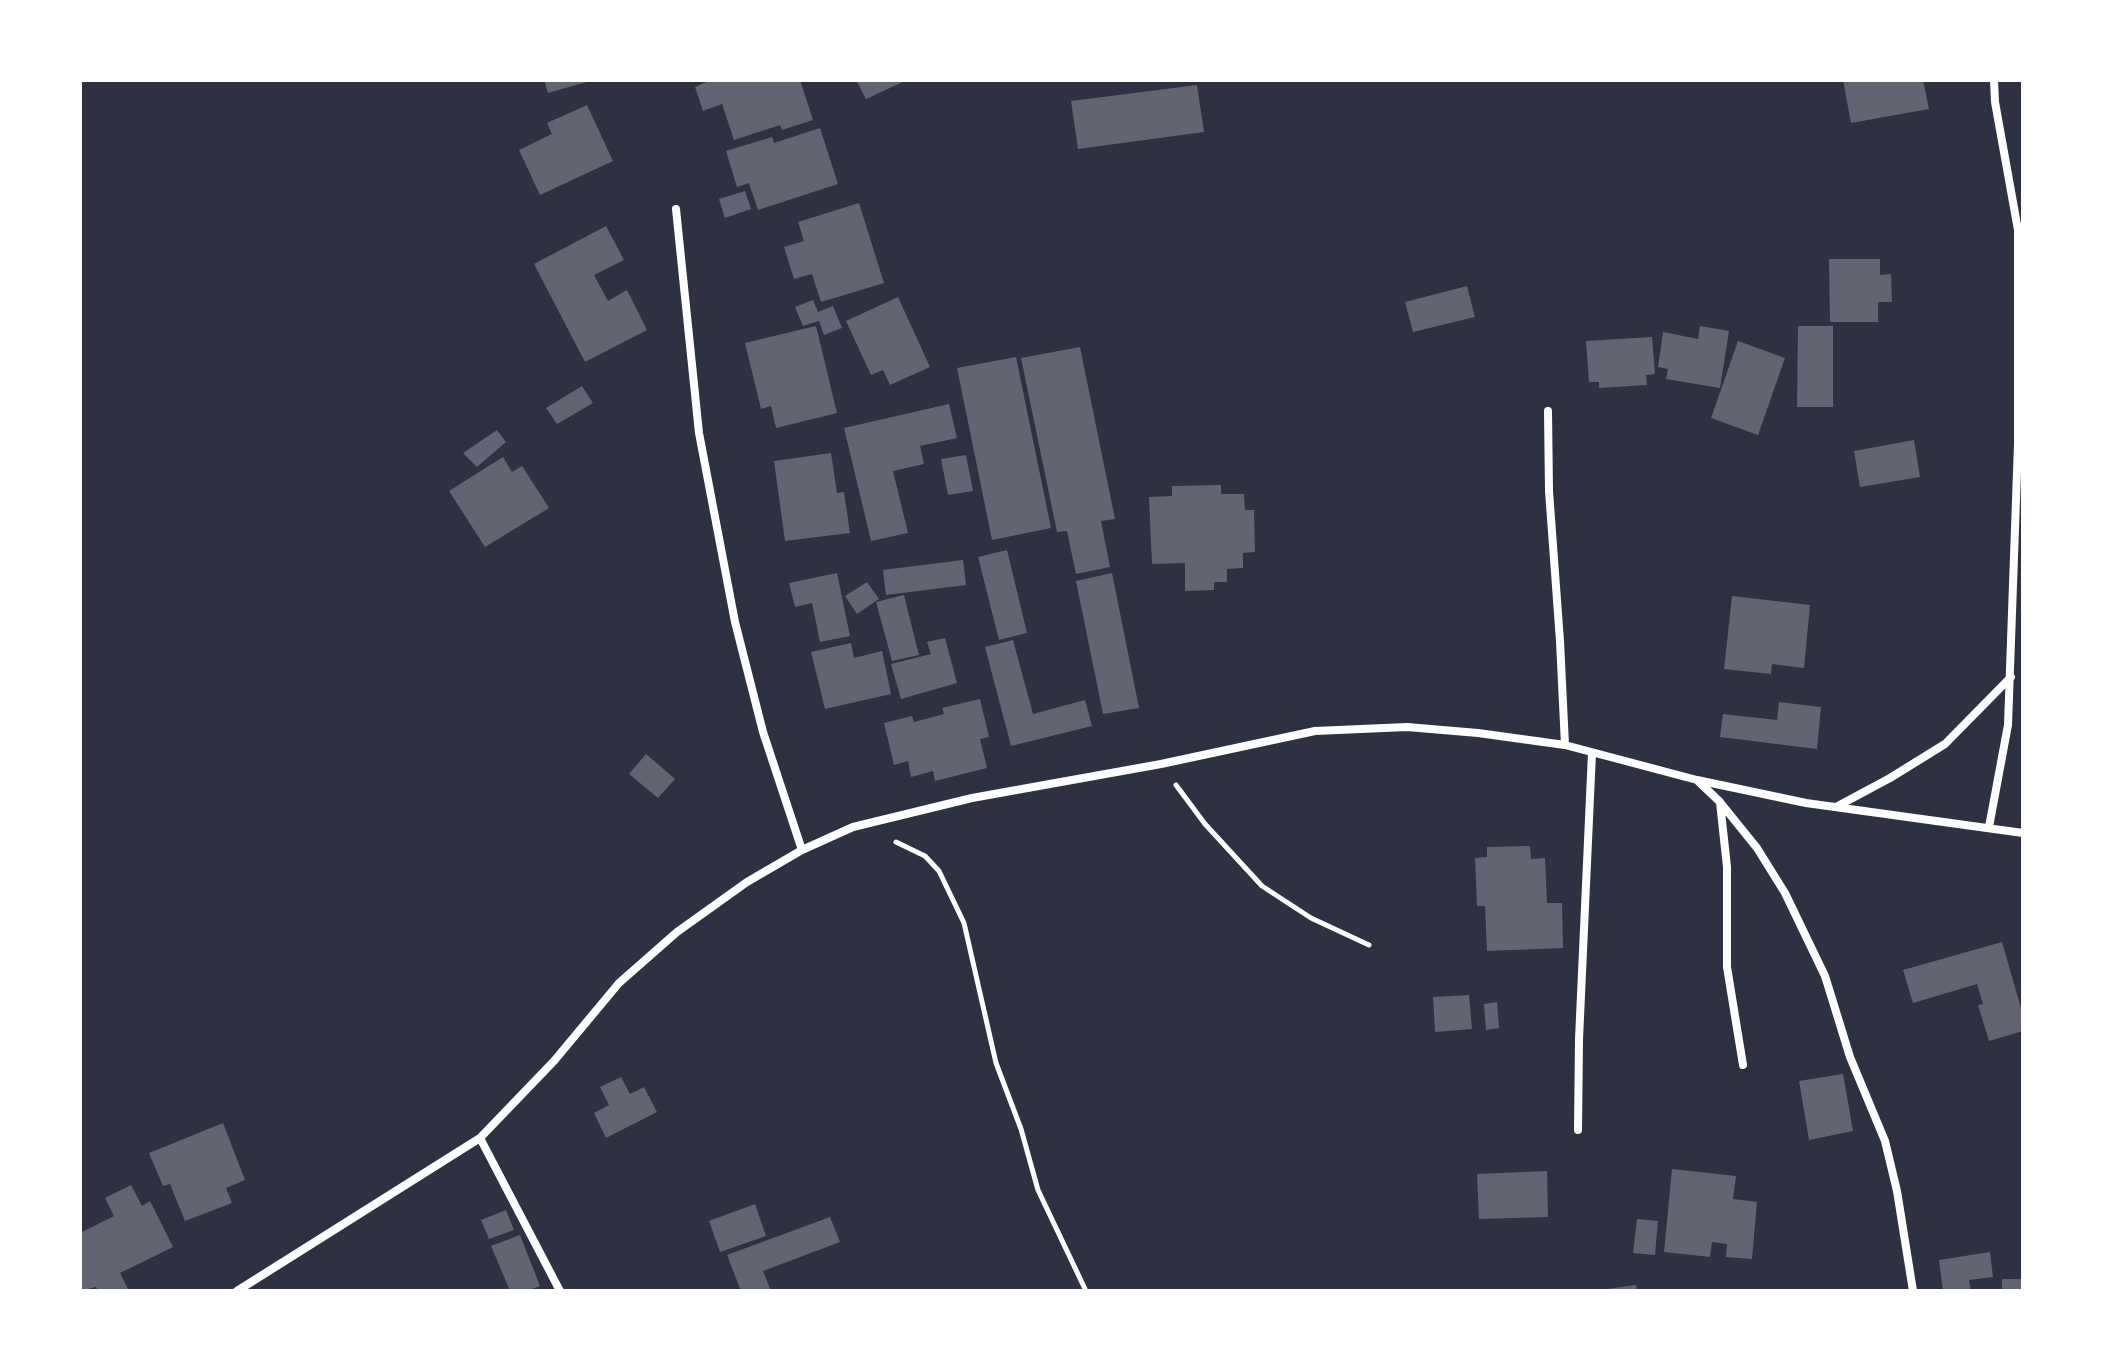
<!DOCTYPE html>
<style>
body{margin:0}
#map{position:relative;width:2103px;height:1371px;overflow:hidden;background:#2d3142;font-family:"Titillium Web",sans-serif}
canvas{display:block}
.frame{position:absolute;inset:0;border:82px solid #fff;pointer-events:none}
</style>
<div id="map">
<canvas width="2103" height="1371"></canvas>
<div class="frame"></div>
</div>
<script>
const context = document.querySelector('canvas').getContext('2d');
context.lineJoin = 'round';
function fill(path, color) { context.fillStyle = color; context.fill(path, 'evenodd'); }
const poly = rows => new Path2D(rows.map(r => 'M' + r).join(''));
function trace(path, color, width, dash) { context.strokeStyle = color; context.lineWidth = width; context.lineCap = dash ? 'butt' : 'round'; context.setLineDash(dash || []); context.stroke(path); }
fill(poly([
 [544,80,590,80,590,81,548,93],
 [711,80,800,80,813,120,782,130,780,125,734,140,722,104,703,111,695,87],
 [856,80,907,80,866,99],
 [1843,80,1923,80,1929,109,1851,123],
 [1197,85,1204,132,1078,149,1071,101],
 [587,105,613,161,540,195,519,150,552,134,547,123],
 [820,128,838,184,758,210,749,183,737,187,726,151,772,137,774,143],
 [745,191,751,209,725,218,719,199],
 [859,203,884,283,821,302,812,274,794,279,784,247,804,241,798,222],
 [606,226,624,260,594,275,608,301,627,290,647,330,585,362,534,264],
 [1829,259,1880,259,1880,275,1891,274,1892,302,1878,302,1878,322,1830,322],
 [1467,286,1475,317,1413,332,1405,302],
 [898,297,930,367,890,385,883,370,871,375,846,321],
 [813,300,818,312,833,306,842,328,824,335,819,321,803,326,795,307],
 [816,326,837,413,776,428,771,406,761,409,745,343],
 [1700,326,1729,331,1720,388,1666,379,1668,369,1658,367,1663,332,1698,339],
 [1798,326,1833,326,1833,407,1797,407],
 [1652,337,1655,374,1646,375,1647,385,1599,388,1599,382,1589,382,1586,341],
 [1738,341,1785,358,1758,435,1711,418],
 [1080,347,1115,519,1101,521,1110,567,1076,574,1067,531,1057,532,1021,358],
 [1016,357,1051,528,992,540,957,368],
 [582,386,593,403,557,424,546,408],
 [949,404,957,438,920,446,924,464,893,471,908,533,871,541,844,428],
 [497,430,506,442,477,467,463,453],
 [1914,440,1920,477,1860,487,1854,451],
 [831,453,837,493,844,492,850,533,785,541,774,461],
 [966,455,973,491,948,495,941,459],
 [503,457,512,472,522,466,549,508,485,547,449,491],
 [1221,485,1221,494,1244,494,1245,510,1254,510,1255,552,1243,553,1243,568,1227,569,1227,582,1214,582,1214,590,1185,591,1185,563,1152,564,1149,497,1172,496,1172,486],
 [1007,550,1027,633,999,640,978,557],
 [963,560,966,585,886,595,883,570],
 [837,573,850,636,820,642,812,603,795,607,789,583],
 [1112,573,1139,708,1103,714,1076,581],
 [867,582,879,599,857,614,845,596],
 [904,595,919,655,892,661,876,602],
 [1732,596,1810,605,1804,668,1772,664,1771,674,1724,669],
 [945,638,957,683,901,699,891,664,931,654,927,642],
 [1013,640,1033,714,1085,700,1092,726,1011,746,985,647],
 [851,643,854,658,882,651,891,694,825,709,811,652],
 [980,699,989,737,980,739,987,768,935,781,933,771,911,777,908,761,894,765,884,723,912,716,914,722,944,714,942,708],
 [1779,702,1821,707,1817,749,1720,737,1723,714,1777,720],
 [646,754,675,779,658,798,629,774],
 [1530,846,1531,859,1545,858,1547,903,1562,903,1563,948,1487,951,1485,906,1477,906,1475,858,1487,857,1487,847],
 [2002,942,2023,1015,2023,1031,1989,1041,1978,1005,1983,1004,1977,984,1913,1003,1903,970],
 [1469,995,1472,1029,1435,1032,1433,997],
 [1497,1002,1499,1028,1486,1030,1484,1004],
 [1843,1074,1853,1131,1809,1140,1799,1081],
 [621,1077,630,1094,644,1087,657,1112,606,1138,594,1113,609,1105,600,1087],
 [223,1123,245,1180,226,1188,232,1203,185,1221,170,1184,163,1186,149,1153],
 [1672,1169,1736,1176,1733,1199,1757,1202,1752,1259,1726,1257,1727,1244,1712,1242,1710,1257,1664,1252],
 [1547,1171,1548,1217,1479,1219,1477,1174],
 [131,1185,142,1206,150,1201,173,1247,120,1273,129,1291,98,1291,96,1287,80,1291,80,1233,114,1216,105,1198],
 [755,1204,766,1236,720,1252,709,1221],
 [506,1210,514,1230,489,1239,481,1220],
 [830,1217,840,1242,763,1271,771,1291,741,1291,727,1255],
 [1637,1219,1658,1221,1655,1255,1633,1253],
 [520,1235,540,1286,527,1291,510,1291,491,1246],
 [1990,1252,1993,1277,1969,1280,1971,1291,1943,1291,1939,1260],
 [2002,1279,2023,1279,2023,1291,2002,1291],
 [1636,1285,1637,1291,1607,1291,1607,1289]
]), '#626471');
trace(poly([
 [1176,785,1205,824,1262,886,1311,918,1369,945],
 [896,842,925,856,939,871,964,923,996,1063,1021,1129,1038,1190,1086,1291]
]), '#fff', 5);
trace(poly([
 [676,209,699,433,735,622,763,732,802,850],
 [1548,411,1549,491,1560,641,1565,745],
 [1698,781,1719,801,1757,848,1785,893,1825,976,1850,1057,1885,1141,1897,1191,1913,1291],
 [1720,802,1727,867,1727,967,1743,1065],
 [1836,807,1890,778,1945,744,2011,677],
 [1989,827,2008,725,2018,444,2018,230,1995,102,1994,80],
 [1578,1130,1579,1039,1592,753],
 [480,1138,560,1291],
 [237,1291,480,1138,554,1061,619,983,677,932,747,882,802,850,853,827,972,798,1161,764,1315,731,1407,727,1478,733,1565,745,1697,780,1806,803,2023,833]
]), '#fff', 8);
</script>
